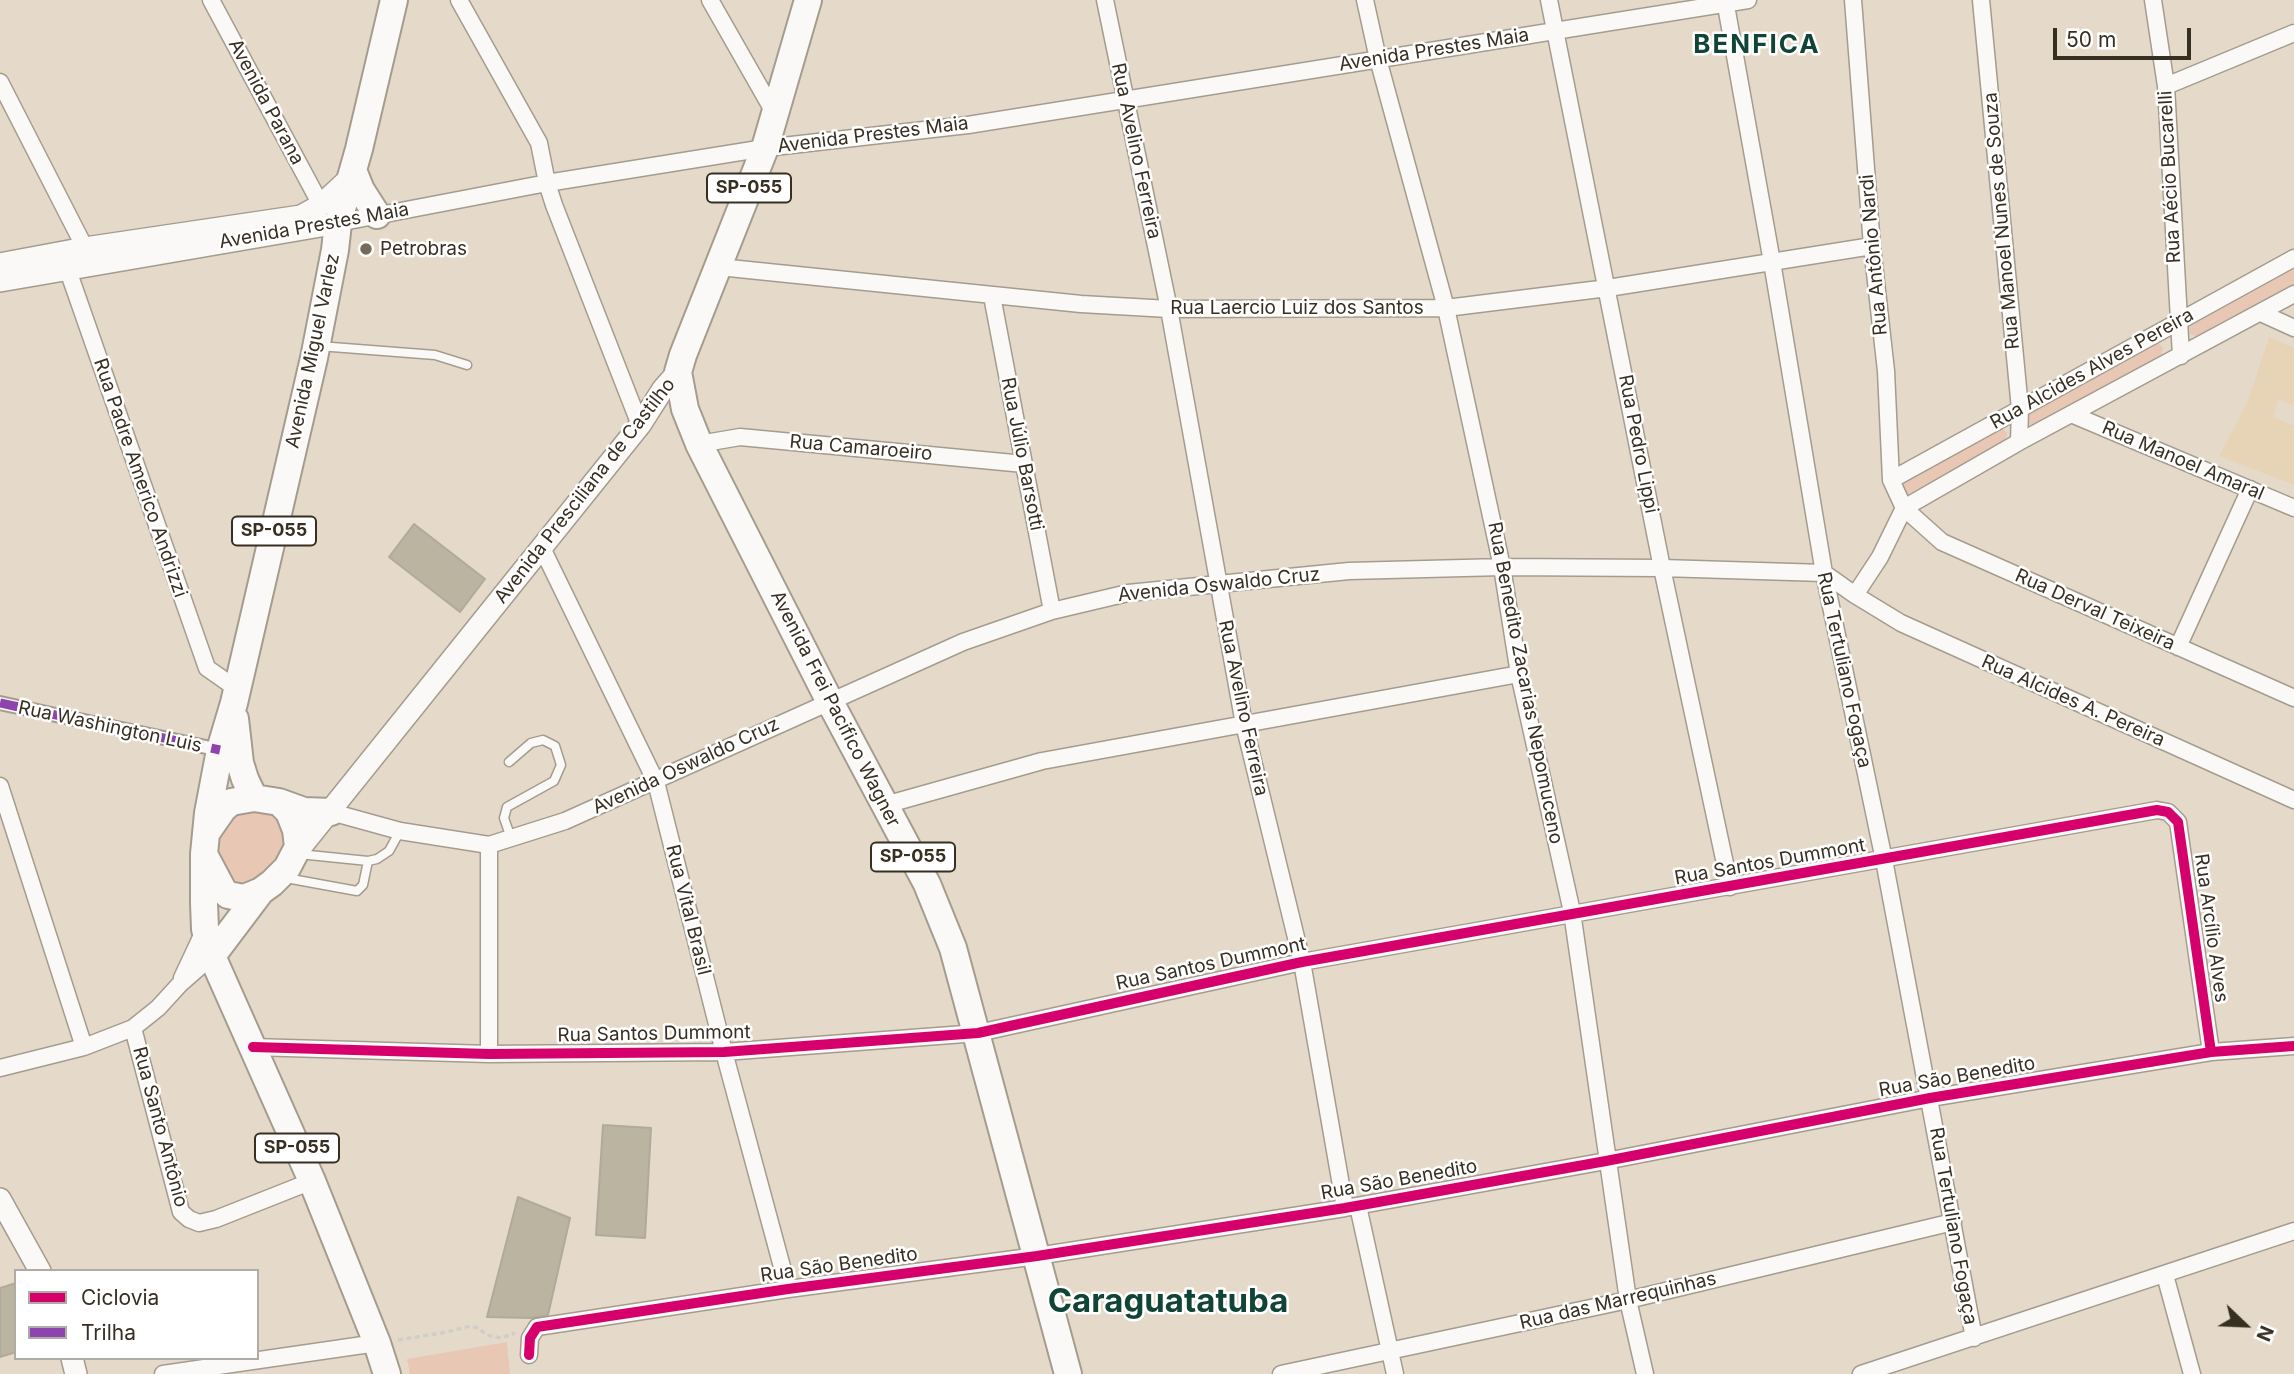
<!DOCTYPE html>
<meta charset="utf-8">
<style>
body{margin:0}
#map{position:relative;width:2294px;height:1374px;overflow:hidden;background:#e5dac9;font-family:Inter,sans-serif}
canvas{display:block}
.legend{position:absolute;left:14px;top:1269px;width:245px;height:91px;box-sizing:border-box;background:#fff;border:2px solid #afaca7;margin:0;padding:9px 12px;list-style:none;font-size:21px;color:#372f22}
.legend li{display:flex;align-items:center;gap:14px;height:35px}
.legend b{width:35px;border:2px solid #afaca7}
.north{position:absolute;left:2210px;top:1290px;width:70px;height:70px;-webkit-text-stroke:5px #fff;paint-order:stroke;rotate:113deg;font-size:19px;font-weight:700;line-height:28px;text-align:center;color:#372f22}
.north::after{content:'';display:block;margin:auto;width:24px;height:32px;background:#372f22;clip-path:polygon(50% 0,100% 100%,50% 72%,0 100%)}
.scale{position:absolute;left:2053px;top:28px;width:138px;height:32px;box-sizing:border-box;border:4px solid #372f22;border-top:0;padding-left:9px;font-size:21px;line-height:24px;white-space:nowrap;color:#372f22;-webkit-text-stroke:5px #fff;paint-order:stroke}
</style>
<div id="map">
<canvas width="2294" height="1374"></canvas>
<ul class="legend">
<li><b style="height:9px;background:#d6006c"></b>Ciclovia</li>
<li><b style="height:9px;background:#8e44ad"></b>Trilha</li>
</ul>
<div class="north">N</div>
<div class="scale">50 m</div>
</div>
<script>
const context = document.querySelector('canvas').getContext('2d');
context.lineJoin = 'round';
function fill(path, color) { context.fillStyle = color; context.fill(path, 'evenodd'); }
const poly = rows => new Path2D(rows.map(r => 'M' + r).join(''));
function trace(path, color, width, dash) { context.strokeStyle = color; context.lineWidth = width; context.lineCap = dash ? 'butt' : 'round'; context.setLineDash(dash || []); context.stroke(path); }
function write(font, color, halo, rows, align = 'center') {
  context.font = font + ' Inter,sans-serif'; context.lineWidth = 5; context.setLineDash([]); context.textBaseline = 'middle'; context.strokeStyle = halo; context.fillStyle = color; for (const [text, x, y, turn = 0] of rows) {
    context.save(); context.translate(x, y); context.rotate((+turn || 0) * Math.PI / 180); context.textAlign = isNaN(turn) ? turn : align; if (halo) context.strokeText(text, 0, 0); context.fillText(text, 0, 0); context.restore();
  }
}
fill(poly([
 [2269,337,2294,348,2294,406,2278,399,2274,417,2294,426,2294,485,2219,456,2248,401]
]), '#e7d4b7');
fill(poly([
 [2294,268,2294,285,2198,337,2190,334,2189,328,2191,324],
 [2157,342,2163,348,2161,356,2033,425,2026,424,2023,415],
 [2001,427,2007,433,2006,441,1906,495,1897,483],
 [255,809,284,821,288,850,262,883,231,890,218,862,216,844,226,814],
 [507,1342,510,1374,410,1374,407,1359]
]), '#e8c7b4');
const building = poly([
 [414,524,485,579,460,612,389,557,414,524],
 [603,1125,651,1128,645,1238,596,1235,603,1125],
 [518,1197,570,1218,548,1315,531,1318,487,1317,518,1197],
 [16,1283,16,1352,0,1357,0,1288,16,1283]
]);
fill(building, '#bbb4a1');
trace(building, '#b0aa9b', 2);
const service = poly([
 [319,346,435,355,467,365],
 [509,762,531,743,543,740,555,746,561,765,554,781,507,807,504,818,511,838],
 [299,854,368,861,377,859,389,851,400,831],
 [286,878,357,891,363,885,368,861]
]);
const pedestrian = poly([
 [0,703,220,750]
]);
const minor = poly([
 [211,0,321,205],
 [459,0,539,143,547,183,554,205,640,425],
 [710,0,775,114],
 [1105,0,1169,309,1244,724,1302,962,1345,1208],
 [1365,0,1378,59,1446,308,1502,567,1519,674,1572,912,1628,1300,1645,1374],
 [1549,0,1662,568,1730,887],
 [1725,0,1772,262,1824,573,1884,860,1974,1338],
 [1853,0,1872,246,1886,371,1891,480,1904,508,1942,542,2294,698],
 [1981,0,2020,409,2019,442],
 [2153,0,2166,86,2181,356],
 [0,82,85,248,87,256],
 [2166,86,2294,33],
 [338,223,547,183,765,148,968,125,1748,0],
 [64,259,207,668,237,689],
 [719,267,1081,304,1169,309,1446,308,1608,288,1872,246],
 [992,296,1052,611],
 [2261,313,2294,328],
 [2071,414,2294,508],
 [699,444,740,437,1024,464],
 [1891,480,2294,258],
 [1904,508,2019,442,2294,294],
 [542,548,656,782,724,1052,788,1289],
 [1855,595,1901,623,2294,800],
 [2178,647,2250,489],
 [0,786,84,1047],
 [885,805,1042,761,1519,674],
 [331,812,400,831,489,845,565,821,963,642,1052,611,1128,593,1349,571,1502,567,1662,568,1824,573,1855,595,1880,557,1904,508],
 [182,978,205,929],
 [133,1028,181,1212,189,1219,199,1223,216,1219,312,1181],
 [253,1047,489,1054,724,1052,978,1033,1302,962,2157,810,2168,812,2178,822,2211,1052],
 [489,1054,489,845],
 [0,1068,84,1047,133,1028,158,1008,180,984,212,956],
 [1358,1206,1395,1374],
 [2165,1275,2192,1374],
 [529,1355,530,1338,537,1327,788,1289,1037,1256,1345,1208,1606,1161,1930,1098,2211,1052,2294,1046],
 [163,1374,377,1343],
 [1281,1374,1628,1300,1953,1222],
 [1861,1374,2294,1231]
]);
const tertiary = poly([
 [0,264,85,248,301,216,321,205,352,176],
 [0,281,338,223],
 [297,852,640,425,663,389,678,372],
 [0,1199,40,1271],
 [72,1358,76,1374]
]);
const primary = poly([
 [808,0,765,148,683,355,678,372,685,409,699,444,829,700,927,884,953,948,1068,1374],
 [353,170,361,190,377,215],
 [235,719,240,763,245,779,254,798],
 [279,802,304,811,331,812],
 [206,858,223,890,228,895,244,898,261,891,272,883,287,868,298,847,296,830,289,812,279,802,254,798,231,802,223,809,207,832],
 [212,956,261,891],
 [387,1374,377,1343,312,1181,212,956,205,929,204,903,204,854,208,813,220,750,234,703,314,358,335,250,338,223,359,149,394,0]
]);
trace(service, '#a49c8f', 11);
trace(pedestrian, '#a49c8f', 16);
trace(minor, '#a49c8f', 19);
trace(tertiary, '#a49c8f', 24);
trace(primary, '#a49c8f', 30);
trace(poly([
 [398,1340,447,1332,470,1326,478,1328,487,1335,501,1338,515,1333]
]), '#d1cdc8', 3.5, [5, 3.5]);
trace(service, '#fbf9f7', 8);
trace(pedestrian, '#fbf9f7', 12);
trace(minor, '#fbf9f7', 16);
trace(tertiary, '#fbf9f7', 21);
trace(primary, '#fbf9f7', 26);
trace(poly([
 [0,703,220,750]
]), '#8e44ad', 9, [18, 9]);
trace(poly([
 [253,1047,489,1054,724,1052,978,1033,1302,962,2157,810,2168,812,2178,822,2211,1052],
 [529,1355,530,1338,537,1327,788,1289,1037,1256,1345,1208,1606,1161,1930,1098,2211,1052,2294,1046]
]), '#d6006c', 10);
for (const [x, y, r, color] of [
 [366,249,7,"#746b5c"]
]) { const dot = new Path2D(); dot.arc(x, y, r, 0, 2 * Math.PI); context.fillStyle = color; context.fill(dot); trace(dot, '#fff', 2.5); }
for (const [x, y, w] of [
 [749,188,84],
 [274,531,84],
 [913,857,84],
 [297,1148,84]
]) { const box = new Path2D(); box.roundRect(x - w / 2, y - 14.5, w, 29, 5); context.fillStyle = '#fff'; context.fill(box); trace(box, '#372f22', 2); }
write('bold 18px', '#372f22', null, [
 ["SP-055",749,188],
 ["SP-055",274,531],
 ["SP-055",913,857],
 ["SP-055",297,1148]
]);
write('19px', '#372f22', '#fff', [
 ["Avenida Prestes Maia",1434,50,-9],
 ["Avenida Parana",266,102,62],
 ["Avenida Prestes Maia",873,135,-7],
 ["Rua Avelino Ferreira",1136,151,78],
 ["Rua Aécio Bucarelli",2170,177,-93],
 ["Rua Manoel Nunes de Souza",2002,221,-95],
 ["Avenida Prestes Maia",314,226,-10],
 ["Rua Antônio Nardi",1874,255,-95],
 ["Rua Laercio Luiz dos Santos",1297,308],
 ["Avenida Miguel Varlez",313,351,-78],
 ["Rua Alcides Alves Pereira",2092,369,-29],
 ["Rua Pedro Lippi",1638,444,79],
 ["Rua Camaroeiro",861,448,5],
 ["Rua Júlio Barsotti",1022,454,79],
 ["Rua Manoel Amaral",2183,461,23],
 ["Rua Padre Americo Andrizzi",140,478,71],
 ["Avenida Presciliana de Castilho",585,491,-52],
 ["Avenida Oswaldo Cruz",1219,585,-6],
 ["Rua Derval Teixeira",2095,610,24],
 ["Rua Tertuliano Fogaça",1844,670,78],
 ["Rua Benedito Zacarias Nepomuceno",1525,683,79],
 ["Rua Alcides A. Pereira",2073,701,24],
 ["Rua Avelino Ferreira",1243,708,78],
 ["Avenida Frei Pacifico Wagner",835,709,63],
 ["Rua Washington Luis",110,727,12],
 ["Avenida Oswaldo Cruz",686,766,-25],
 ["Rua Santos Dummont",1770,862,-10],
 ["Rua Vital Brasil",688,910,76],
 ["Rua Arcílio Alves",2211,928,82],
 ["Rua Santos Dummont",1211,964,-12],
 ["Rua Santos Dummont",654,1034,-1],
 ["Rua São Benedito",1957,1077,-10],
 ["Rua Santo Antônio",160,1127,75],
 ["Rua São Benedito",1399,1180,-10],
 ["Rua Tertuliano Fogaça",1953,1226,80],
 ["Rua São Benedito",839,1265,-8],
 ["Rua das Marrequinhas",1618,1301,-13]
]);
write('19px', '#372f22', '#fff', [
 ["Petrobras",380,249]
], 'left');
context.letterSpacing = '2px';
write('bold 26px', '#0f4436', '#fff', [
 ["BENFICA",1757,45]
]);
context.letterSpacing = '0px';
write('bold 33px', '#0f4436', '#fff', [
 ["Caraguatatuba",1168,1302]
]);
</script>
